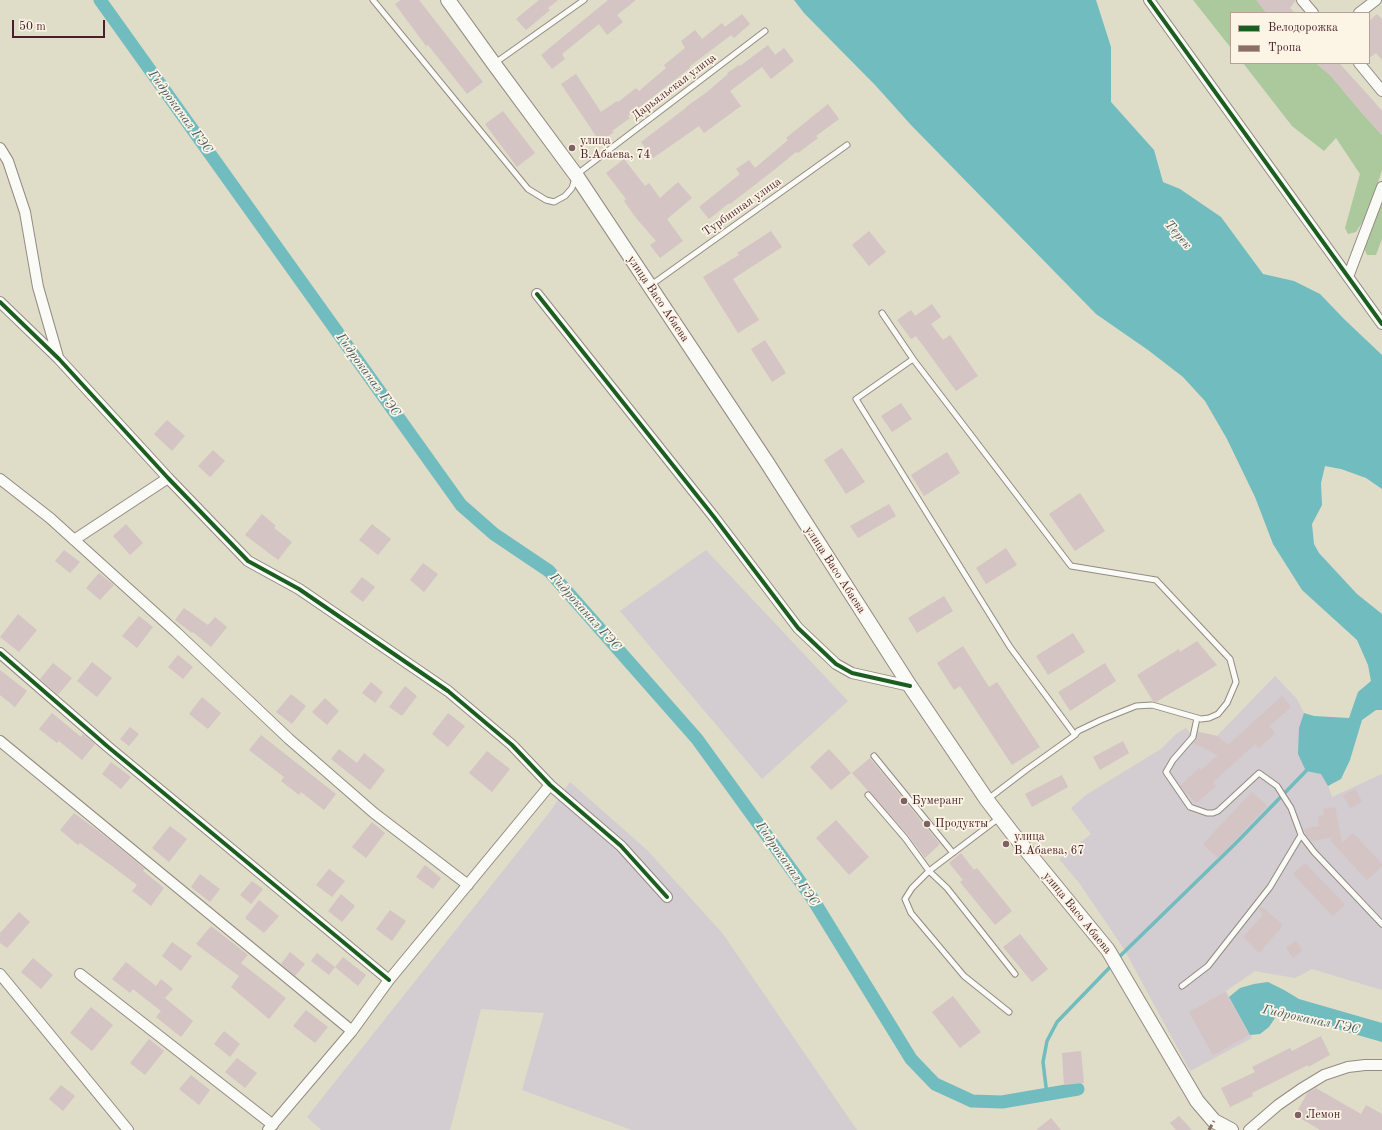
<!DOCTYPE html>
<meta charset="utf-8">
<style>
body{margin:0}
#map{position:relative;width:1382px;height:1130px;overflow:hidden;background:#dfdcc8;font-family:"Old Standard TT",serif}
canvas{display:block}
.legend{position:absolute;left:1230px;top:12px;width:140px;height:52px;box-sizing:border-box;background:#fcf5e5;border:1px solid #b59f9b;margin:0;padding:5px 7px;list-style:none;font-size:12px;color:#4a1f2b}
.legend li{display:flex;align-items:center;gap:8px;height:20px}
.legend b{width:20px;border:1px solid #b59f9b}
.scale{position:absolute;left:12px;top:20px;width:93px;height:18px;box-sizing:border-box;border:2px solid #4a1f2b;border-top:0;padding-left:5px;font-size:12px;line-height:14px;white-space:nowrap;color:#4a1f2b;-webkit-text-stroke:3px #fcf5e5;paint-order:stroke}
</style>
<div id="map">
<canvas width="1382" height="1130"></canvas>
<ul class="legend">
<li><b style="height:5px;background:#1b5e20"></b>Велодорожка</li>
<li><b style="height:5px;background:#8d6e63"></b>Тропа</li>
</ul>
<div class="scale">50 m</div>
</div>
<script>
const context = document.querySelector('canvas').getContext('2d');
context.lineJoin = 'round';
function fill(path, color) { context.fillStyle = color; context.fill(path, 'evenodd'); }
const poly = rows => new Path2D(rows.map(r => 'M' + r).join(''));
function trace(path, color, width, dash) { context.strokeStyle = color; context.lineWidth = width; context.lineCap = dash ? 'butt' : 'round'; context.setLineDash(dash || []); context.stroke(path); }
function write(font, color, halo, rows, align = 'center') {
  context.font = font + ' "Old Standard TT",serif'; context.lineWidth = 3.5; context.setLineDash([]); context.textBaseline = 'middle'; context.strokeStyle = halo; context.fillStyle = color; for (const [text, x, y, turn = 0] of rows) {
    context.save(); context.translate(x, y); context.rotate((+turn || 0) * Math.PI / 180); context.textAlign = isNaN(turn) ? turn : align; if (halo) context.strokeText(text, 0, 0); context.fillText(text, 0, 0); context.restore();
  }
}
fill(poly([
 [706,550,848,701,762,779,620,611],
 [1275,676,1297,699,1304,713,1332,797,1382,774,1382,990,1312,969,1295,978,1255,971,1226,991,1252,1038,1190,1071,1124,949,1080,884,1059,859,1091,834,1071,808,1086,795,1161,749,1176,734,1186,728,1193,737,1196,731,1217,736],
 [570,782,647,850,723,934,857,1130,632,1130,522,1090,544,1013,481,1009,450,1130,321,1130,307,1117,549,813]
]), '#d3ccd0');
fill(poly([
 [1193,0,1259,0,1269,13,1231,13,1231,48],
 [1243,63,1316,63,1331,76,1361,112,1382,135,1382,170,1367,215,1356,232,1348,234,1345,228,1360,174,1336,138,1324,151,1292,126],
 [1382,202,1382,239,1376,255,1367,255,1364,248]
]), '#abc99c');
fill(poly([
 [794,0,1096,0,1111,47,1111,102,1154,150,1163,182,1180,189,1221,217,1263,274,1294,281,1320,294,1344,319,1382,355,1382,489,1366,478,1341,469,1325,466,1321,483,1322,505,1312,524,1314,544,1319,553,1357,594,1382,614,1382,710,1376,710,1362,720,1350,760,1341,779,1328,786,1321,774,1306,771,1298,754,1299,728,1304,713,1314,716,1349,718,1358,692,1371,681,1368,665,1357,640,1302,590,1273,544,1255,497,1227,439,1205,401,1183,377,1148,350,1096,314,911,125,876,86,804,13],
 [1268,982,1284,990,1299,999,1382,1023,1382,1042,1281,1013,1277,1015,1269,1027,1260,1034,1250,1035,1229,997,1240,988,1254,984]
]), '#70bcbf');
trace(poly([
 [1117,959,1236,843,1306,771],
 [1047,1095,1043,1062,1047,1041,1057,1022,1113,964]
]), '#70bcbf', 3.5);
trace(poly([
 [100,0,461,505,494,534,549,571,697,739,812,898,911,1059,935,1084,972,1101,1002,1102,1078,1089]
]), '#70bcbf', 13);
fill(poly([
 [401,0,419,0,483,82,467,94,428,45,426,46,395,4],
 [539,0,558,0,548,8,550,10,526,30,516,19],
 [608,0,636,0,617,15,623,22,607,35,599,24,562,54,565,59,552,69,541,55],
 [1256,0,1296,0,1290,8,1295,13,1266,13],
 [742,14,750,24,734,38,731,35,689,67,690,68,628,116,630,118,612,131,614,132,600,142,561,84,576,74,601,112,617,101,618,102,636,88,639,91,666,68,664,65,685,48,681,41,695,30,702,39,722,23,725,27],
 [1377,14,1382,19,1382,60,1376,53,1369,58,1369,21],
 [768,45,775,55,784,48,794,61,771,79,762,67,730,91,741,106,704,133,699,126,653,158,641,142,687,107,686,107,707,92,728,74,727,73,739,65,740,66],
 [1316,63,1339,63,1370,97,1382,111,1382,135,1361,112,1331,76],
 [828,104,839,119,816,136,818,138,798,153,796,152,774,170,730,204,729,203,709,219,699,207,740,174,736,169,749,160,755,168,788,140,786,138],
 [503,111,535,153,517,167,485,124],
 [624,159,645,186,649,183,660,198,678,182,692,198,667,219,683,241,660,258,650,245,656,241,636,218,624,201,626,199,606,173],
 [771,231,782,247,733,279,759,320,738,333,703,277,739,255,737,253],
 [869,231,886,252,869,266,852,245],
 [932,304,941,317,931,324,943,340,950,335,978,376,956,391,916,336,911,339,897,320,911,310,915,316],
 [765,340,786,373,772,382,751,349],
 [901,403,912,419,892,432,881,416],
 [167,420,185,436,172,451,154,434],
 [842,448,865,482,846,494,824,460],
 [213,450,225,461,210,477,198,466],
 [947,452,960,473,924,496,911,475],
 [1080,493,1105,531,1075,551,1049,514],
 [889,504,896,516,858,538,850,526],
 [262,514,276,526,274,528,292,542,278,560,245,535],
 [126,524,143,543,130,555,113,536],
 [372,524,391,539,378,555,359,540],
 [1006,548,1017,565,986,584,976,568],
 [64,550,80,562,70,573,55,561],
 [423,563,438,574,424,592,410,580],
 [99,573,114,585,100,600,86,588],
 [362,577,375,587,363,602,350,592],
 [944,596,953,611,917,633,908,618],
 [184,608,208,625,215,617,227,627,211,647,193,632,192,633,175,620],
 [18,614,37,630,19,652,0,637],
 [139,616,153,627,137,648,122,636],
 [1073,633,1085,652,1048,675,1036,656],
 [1197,641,1217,665,1156,702,1153,701,1137,675,1179,649,1180,652],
 [963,646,989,687,997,682,1040,747,1012,765,960,686,954,690,937,663],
 [178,655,193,667,183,679,168,667],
 [92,662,112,678,97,697,77,681],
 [53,663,72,678,58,695,40,679],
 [1105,663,1116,681,1070,711,1058,692],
 [0,670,27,691,15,707,0,695],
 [371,682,383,692,375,703,362,693],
 [405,686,417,696,402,716,389,707],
 [291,694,306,706,292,724,276,712],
 [1282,696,1291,707,1269,726,1275,733,1259,748,1255,744,1213,782,1216,786,1196,803,1180,786,1199,768,1201,770,1218,755,1193,743,1197,738,1198,732,1217,736,1228,745],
 [202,697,221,713,208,729,189,714],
 [325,698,339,711,327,725,312,712],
 [52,713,81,737,83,734,95,744,82,760,59,741,57,743,39,729],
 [448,713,465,726,448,747,432,734],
 [130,727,139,734,129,746,120,739],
 [261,735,336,794,324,810,301,792,299,795,281,781,284,777,249,750],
 [1123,741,1129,753,1100,770,1093,757],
 [339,749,357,763,364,753,385,770,370,790,331,759],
 [829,749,851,773,831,790,810,767],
 [487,751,510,769,492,792,469,773],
 [870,758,940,844,925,858,908,835,852,773],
 [111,762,131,777,121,789,102,774],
 [1062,775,1068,787,1032,807,1025,794],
 [1356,789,1362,802,1350,808,1343,795],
 [1252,792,1267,806,1218,858,1203,844],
 [1335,807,1342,843,1353,833,1382,864,1382,866,1367,880,1330,840,1333,837,1311,841,1306,834,1304,829,1319,826,1318,816,1324,815,1323,809],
 [74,813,105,836,145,869,143,871,164,888,151,906,132,891,137,885,112,866,80,843,78,845,60,830],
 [836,820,869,857,849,875,816,838],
 [372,822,385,833,366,858,352,847],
 [170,826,187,839,169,862,152,848],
 [961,853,974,870,977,868,1012,911,995,925,960,882,963,880,949,863],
 [1305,863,1345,905,1333,916,1293,874],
 [425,865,441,878,433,889,416,877],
 [329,869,345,881,332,897,316,885],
 [200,874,220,889,210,902,191,887],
 [252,881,263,889,251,904,240,895],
 [341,894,355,906,342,922,328,911],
 [259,900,279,916,264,933,245,918],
 [1262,907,1283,925,1259,953,1243,937,1263,915,1259,909],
 [390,910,406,921,392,941,376,929],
 [19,912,30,922,7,948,0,943,0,933],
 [211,926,248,955,241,963,286,998,269,1019,231,987,239,976,196,944],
 [1020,934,1048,969,1032,982,1003,947],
 [1296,940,1302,951,1293,958,1286,948],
 [172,942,192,956,181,971,162,956],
 [290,952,305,964,295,976,281,964],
 [317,953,335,967,329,975,311,961],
 [343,957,366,975,358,986,335,967],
 [33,958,53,975,41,989,21,972],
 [126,962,156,986,161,979,173,989,165,998,193,1021,181,1037,156,1017,161,1011,133,989,130,993,112,979],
 [1225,992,1249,1035,1213,1055,1189,1012],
 [953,996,981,1032,960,1048,932,1012],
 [91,1007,113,1025,92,1051,70,1033],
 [306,1010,328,1027,315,1043,293,1026],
 [224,1031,240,1044,230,1057,214,1044],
 [1321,1036,1330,1055,1308,1067,1308,1065,1252,1093,1253,1096,1230,1107,1221,1088,1255,1072,1252,1067,1290,1048,1292,1051],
 [149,1039,164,1051,145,1075,130,1063],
 [1081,1051,1084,1083,1064,1085,1062,1053],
 [237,1058,257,1073,245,1088,225,1072],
 [191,1075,210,1090,199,1105,179,1089],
 [61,1085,75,1096,63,1111,49,1099],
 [1316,1088,1361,1114,1366,1105,1382,1114,1382,1130,1320,1130,1295,1115,1308,1092],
 [1179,1116,1192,1130,1176,1130,1170,1123],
 [1051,1118,1061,1130,1036,1130]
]), '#d4c4c3');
const lane = poly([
 [373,0,528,189,546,200,554,202,565,196,572,188,576,175,765,31],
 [495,63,584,0],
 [651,285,847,145],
 [882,313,913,359,1071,566,1156,580,1230,659,1236,682,1227,703,1218,714,1209,718,1201,719,1152,705,1136,706,1101,720,1078,731,1075,735,1026,770,988,799],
 [913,359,856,399,1010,647,1075,735],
 [874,756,953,853],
 [868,795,905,838,929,871,912,888,905,899,911,913,964,976,1009,1012],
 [999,818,929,871,947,888,1015,974],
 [1301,835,1314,852,1382,924],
 [1182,986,1208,966,1270,887,1301,835,1291,808,1277,786,1259,773,1218,811,1213,813,1207,813,1190,807,1166,772,1173,760,1193,737,1197,718]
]);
const street = poly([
 [1149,0,1382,324],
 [1302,0,1313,13],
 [1359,13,1376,0],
 [1359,63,1382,91],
 [0,148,8,161,25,212,38,287,58,357],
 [1348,277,1382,187],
 [537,294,714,517,798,628,836,664,852,673,910,686],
 [0,302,59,359,168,478,248,561,299,589,448,691,512,745,550,785,621,846,667,897],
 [0,479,50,518,176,632,289,739,374,813,468,885],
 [74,540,168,478],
 [0,653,107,746,389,980],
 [0,741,352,1031],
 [0,974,128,1130],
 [80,974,273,1125],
 [268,1130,352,1031,389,980,550,785],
 [1249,1130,1278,1105,1301,1089,1324,1075,1348,1067,1365,1065,1382,1065]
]);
const secondary = poly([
 [448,0,494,64,576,175,766,461,910,686,987,800,1013,834,1108,950,1197,1101,1214,1121,1231,1130]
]);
trace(lane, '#948b83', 7);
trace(street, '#948b83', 12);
trace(secondary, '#948b83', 16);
trace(lane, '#fafaf7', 5);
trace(street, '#fafaf7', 10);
trace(secondary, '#fafaf7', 14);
trace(poly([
 [1209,1130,1214,1121]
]), '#8d6e63', 3, [6, 3]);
trace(poly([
 [1149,0,1382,324],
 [537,294,714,517,798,628,836,664,852,673,910,686],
 [0,302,59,359,168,478,248,561,299,589,448,691,512,745,550,785,621,846,667,897],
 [0,653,107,746,389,980]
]), '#1b5e20', 4);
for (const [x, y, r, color] of [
 [572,148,4,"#7e6162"],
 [904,801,4,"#7e6162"],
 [927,824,4,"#7e6162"],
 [1006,844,4,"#7e6162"],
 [1298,1115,4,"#7e6162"]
]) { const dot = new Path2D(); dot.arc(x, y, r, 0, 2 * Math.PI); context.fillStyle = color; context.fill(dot); trace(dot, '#fcf5e5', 1.5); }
write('12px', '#4a1f2b', '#fcf5e5', [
 ["Дарьяльская улица",674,87,-37],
 ["Турбинная улица",742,207,-35],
 ["улица Васо Абаева",658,299,56],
 ["улица Васо Абаева",835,570,57],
 ["улица Васо Абаева",1077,913,51]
]);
write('12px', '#4a1f2b', '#fcf5e5', [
 ["улица",580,141],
 ["В.Абаева, 74",580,155],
 ["Бумеранг",912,801],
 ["Продукты",935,824],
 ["улица",1014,837],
 ["В.Абаева, 67",1014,851],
 ["Лемон",1306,1115]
], 'left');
write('italic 13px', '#465965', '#fcf5e5', [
 ["Гидроканал ГЭС",180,112,54],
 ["Терек",1178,235,49],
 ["Гидроканал ГЭС",368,375,54],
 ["Гидроканал ГЭС",585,612,48],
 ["Гидроканал ГЭС",787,864,55],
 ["Гидроканал ГЭС",1311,1020,12]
]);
</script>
